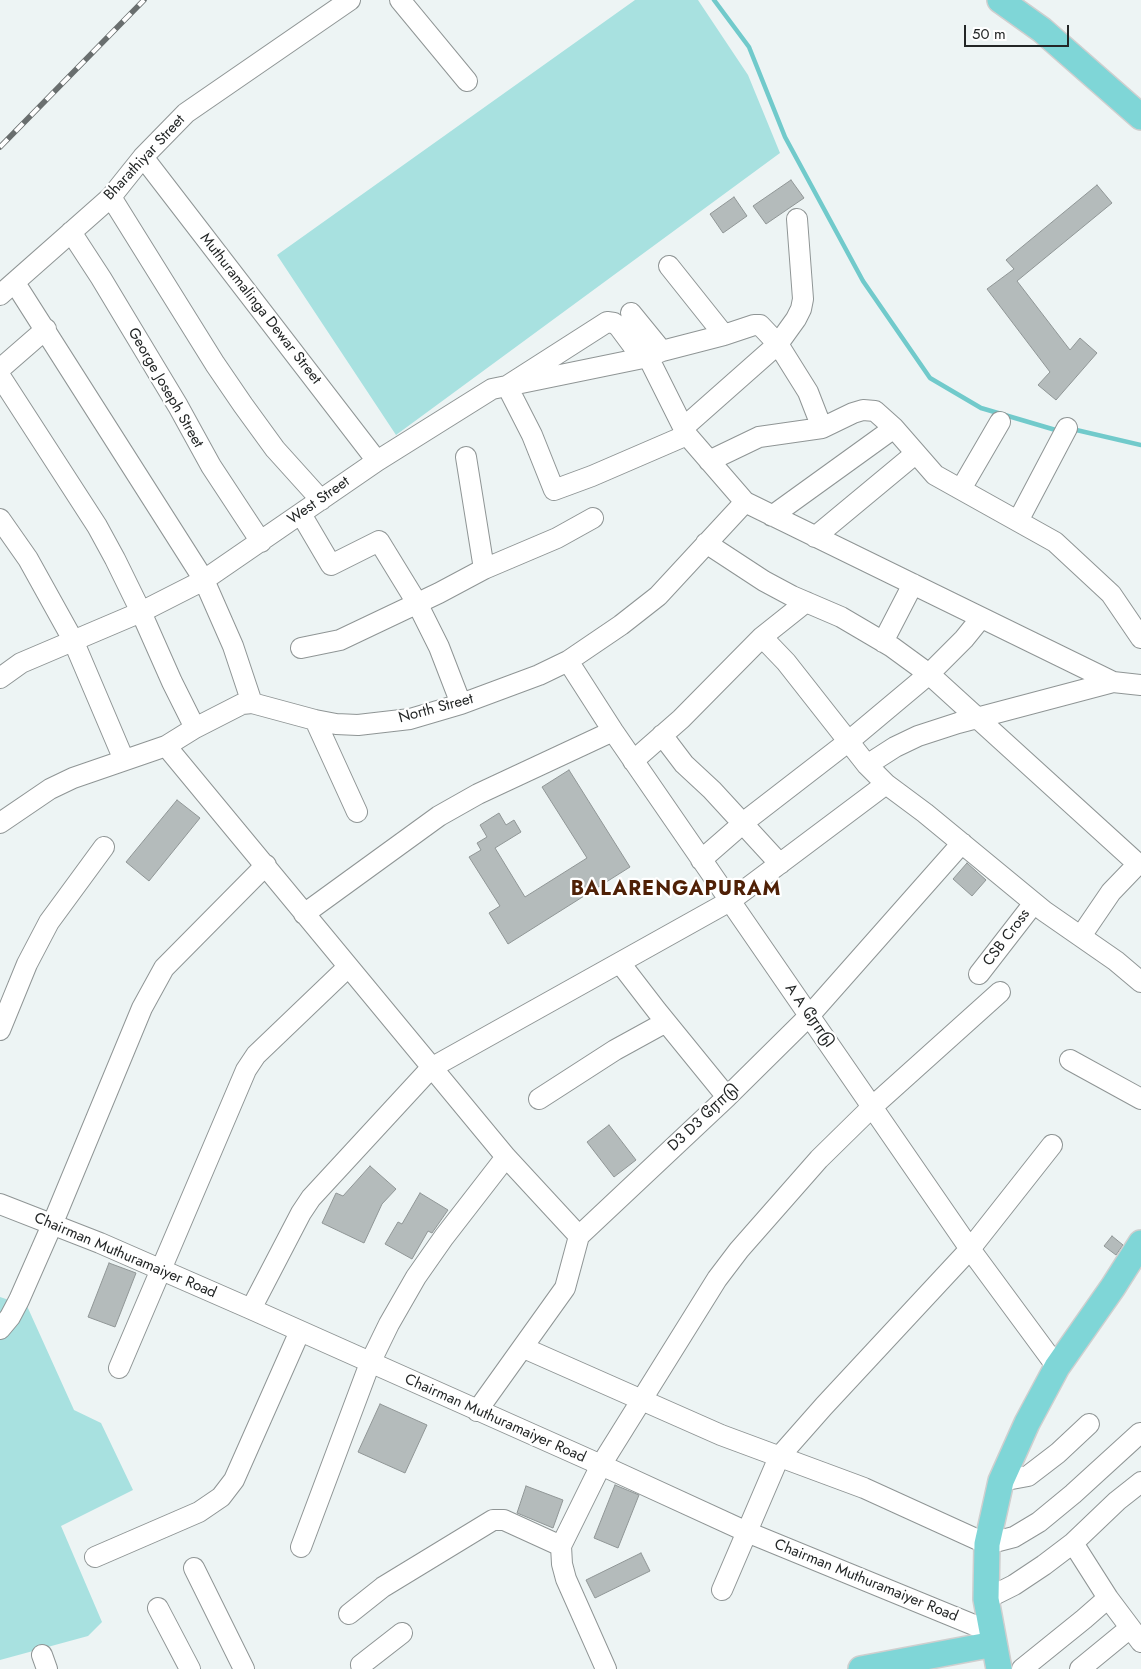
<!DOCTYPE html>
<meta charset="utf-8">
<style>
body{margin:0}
#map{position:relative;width:1141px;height:1669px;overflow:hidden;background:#edf4f4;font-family:Jost,sans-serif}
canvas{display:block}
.scale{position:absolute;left:964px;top:25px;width:105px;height:22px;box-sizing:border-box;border:2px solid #232626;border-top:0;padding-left:6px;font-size:15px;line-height:18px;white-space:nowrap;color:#232626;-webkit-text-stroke:4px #fff;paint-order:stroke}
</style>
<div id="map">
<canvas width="1141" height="1669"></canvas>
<div class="scale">50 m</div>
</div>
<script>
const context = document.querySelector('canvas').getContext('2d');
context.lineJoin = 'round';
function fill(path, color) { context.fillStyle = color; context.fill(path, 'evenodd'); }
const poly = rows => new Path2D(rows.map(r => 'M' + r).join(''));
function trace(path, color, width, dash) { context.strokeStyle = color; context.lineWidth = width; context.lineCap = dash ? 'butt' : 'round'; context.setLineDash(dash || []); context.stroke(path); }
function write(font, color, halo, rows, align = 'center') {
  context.font = font + ' Jost,"Noto Sans Tamil",sans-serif'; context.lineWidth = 4.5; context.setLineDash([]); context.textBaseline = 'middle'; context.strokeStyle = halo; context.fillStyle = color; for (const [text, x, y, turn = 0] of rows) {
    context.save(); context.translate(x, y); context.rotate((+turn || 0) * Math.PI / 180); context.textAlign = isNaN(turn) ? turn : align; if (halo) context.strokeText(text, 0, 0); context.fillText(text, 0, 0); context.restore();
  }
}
fill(poly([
 [635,0,698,0,748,75,780,153,396,435,277,255],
 [0,1297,27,1306,74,1410,101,1423,133,1490,61,1526,102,1622,88,1636,0,1660]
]), '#a8e1e0');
trace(poly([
 [714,0,749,47,785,137,863,281,930,378,981,408,1059,431],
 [1072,429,1141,445]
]), '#71cacb', 4.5);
const building = poly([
 [791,180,804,198,766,224,753,206,791,180],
 [1097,185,1112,203,1017,281,1070,350,1080,338,1097,353,1056,400,1038,385,1050,372,987,289,1014,269,1006,260,1097,185],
 [734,197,747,216,723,233,710,214,734,197],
 [569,770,630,867,508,944,489,913,500,906,469,857,481,850,477,843,487,837,480,825,499,813,506,825,514,820,521,832,495,848,525,897,587,858,542,787,569,770],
 [177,800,200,818,149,881,126,862,177,800],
 [967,863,986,880,972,896,953,879,967,863],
 [609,1125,636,1160,614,1177,587,1142,609,1125],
 [370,1166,396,1189,382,1204,364,1243,322,1223,336,1193,343,1196,370,1166],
 [420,1193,448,1210,432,1233,428,1231,412,1259,385,1244,398,1222,402,1224,420,1193],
 [1112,1236,1123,1245,1116,1255,1104,1246,1112,1236],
 [109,1263,136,1273,115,1327,88,1317,109,1263],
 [380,1404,427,1425,405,1473,358,1452,380,1404],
 [615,1485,639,1495,618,1548,594,1538,615,1485],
 [526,1486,563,1500,553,1528,517,1513,526,1486],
 [641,1553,650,1571,595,1598,586,1580,641,1553]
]);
fill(building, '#b4bbbb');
trace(building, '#909696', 1);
const minor = poly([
 [400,0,467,81],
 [143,157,377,461],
 [111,197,215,364,243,405,275,449,321,500],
 [71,232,101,278,178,406,211,466,261,542],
 [669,266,724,335],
 [15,283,204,580,233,646,252,703],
 [0,295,111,197,143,157,186,113,350,0],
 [631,313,662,351],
 [648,357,687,435,745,502,1113,682,1141,685],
 [642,358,619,327,614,323,607,322,507,386,532,435,554,490,592,476,687,435],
 [0,369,46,329],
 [0,376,97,526,115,559,141,612,172,682,195,728],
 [683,428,778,344,796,319,801,309,803,299,797,219],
 [466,457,484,569],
 [709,461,759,437,822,428,853,413,863,410,875,411,894,428,935,475,1055,542,1111,594,1141,638],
 [961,489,1000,422],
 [301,514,331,565,379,541,417,603,439,647,461,704],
 [772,516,894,428],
 [0,519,28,559,73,640,124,760],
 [1018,521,1067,428],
 [815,537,915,454],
 [706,543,764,581,792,596,841,617,892,647,929,674,1138,864,1111,892,1081,936],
 [762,637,786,662,867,765,886,784,925,813,1044,911,1116,961,1141,982],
 [883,642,913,584],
 [301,648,340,640,439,593,484,569,557,538,593,518],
 [568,661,613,731,970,1249,1057,1367],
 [0,678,21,663,141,612,204,580,377,461,492,389,648,357,662,351,724,335,754,325,760,325,778,344,808,392,822,428],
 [315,720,357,812],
 [662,735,684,764,712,790,780,864],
 [166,746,506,1157,579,1236],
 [633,761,681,719,762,637,806,602],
 [867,765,895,747,918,736,958,723,1113,682],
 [0,823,50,789,73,778,166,746,195,728,242,704,252,703,315,720,336,724,358,725,410,719,461,704,539,675,568,661,621,625,658,596,745,502],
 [701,860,748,819,849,741,929,674,964,639,981,618],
 [304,914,439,816,478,794,613,731],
 [620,963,657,1011,727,1097],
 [979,974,1034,903],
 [0,1030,27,964,49,922,104,847],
 [1070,1060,1141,1099],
 [539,1099,615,1050,666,1022],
 [0,1204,100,1243,251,1309,601,1465,747,1532,991,1632],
 [251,1309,301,1213,311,1198,431,1068,730,901,886,784],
 [0,1329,10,1317,19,1300,52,1225,142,1008,164,968,266,865],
 [524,1348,721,1435,864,1488,987,1544,1014,1537,1039,1522,1073,1494,1140,1433],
 [119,1368,246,1070,256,1055,348,967],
 [477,1411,565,1288,579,1236,727,1097,809,1016,962,843],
 [1001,1481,1028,1476,1058,1453,1089,1424],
 [1073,1543,1108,1598],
 [301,1547,370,1363,389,1324,416,1277,444,1237,506,1157],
 [95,1557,199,1512,221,1497,234,1480,300,1331],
 [194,1568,244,1669],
 [722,1590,779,1457,824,1406,970,1249,1052,1145],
 [986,1599,1014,1585,1044,1565,1073,1543,1117,1501,1141,1482],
 [158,1608,190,1669],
 [349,1614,383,1587,493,1520,504,1520,561,1546],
 [42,1655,47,1669],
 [362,1669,361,1665,402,1633],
 [606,1669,566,1579,562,1564,561,1546,601,1465,717,1279,739,1250,819,1159,872,1107,1000,992],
 [1022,1669,1084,1619,1108,1598,1141,1642],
 [1080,1669,1130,1628]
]);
const major = poly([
 [1000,0,1042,30,1141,117],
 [861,1669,994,1644],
 [999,1669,986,1599,987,1544,1001,1481,1027,1423,1057,1367,1113,1287,1141,1243]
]);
trace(minor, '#8f9595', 22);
trace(major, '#cfcfcf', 28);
trace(minor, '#fff', 20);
trace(major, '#7fd6d7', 25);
const rail = poly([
 [0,147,144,0]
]);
trace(rail, '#696e6e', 5.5);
trace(rail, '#fff', 4, [11]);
write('15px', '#232626', '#fff', [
 ["Bharathiyar Street",145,158,-47],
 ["Muthuramalinga Dewar Street",260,309,52],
 ["George Joseph Street",165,388,60],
 ["West Street",319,501,-35],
 ["North Street",436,709,-15],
 ["CSB Cross",1007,938,-53],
 ["A A ரோடு",809,1016,55],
 ["D3 D3 ரோடு",704,1118,-43],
 ["Chairman Muthuramaiyer Road",125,1256,23],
 ["Chairman Muthuramaiyer Road",495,1419,24],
 ["Chairman Muthuramaiyer Road",866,1581,22]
]);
context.letterSpacing = '1px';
write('bold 20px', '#4f2006', '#fff', [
 ["BALARENGAPURAM",676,890]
]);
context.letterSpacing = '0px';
</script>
